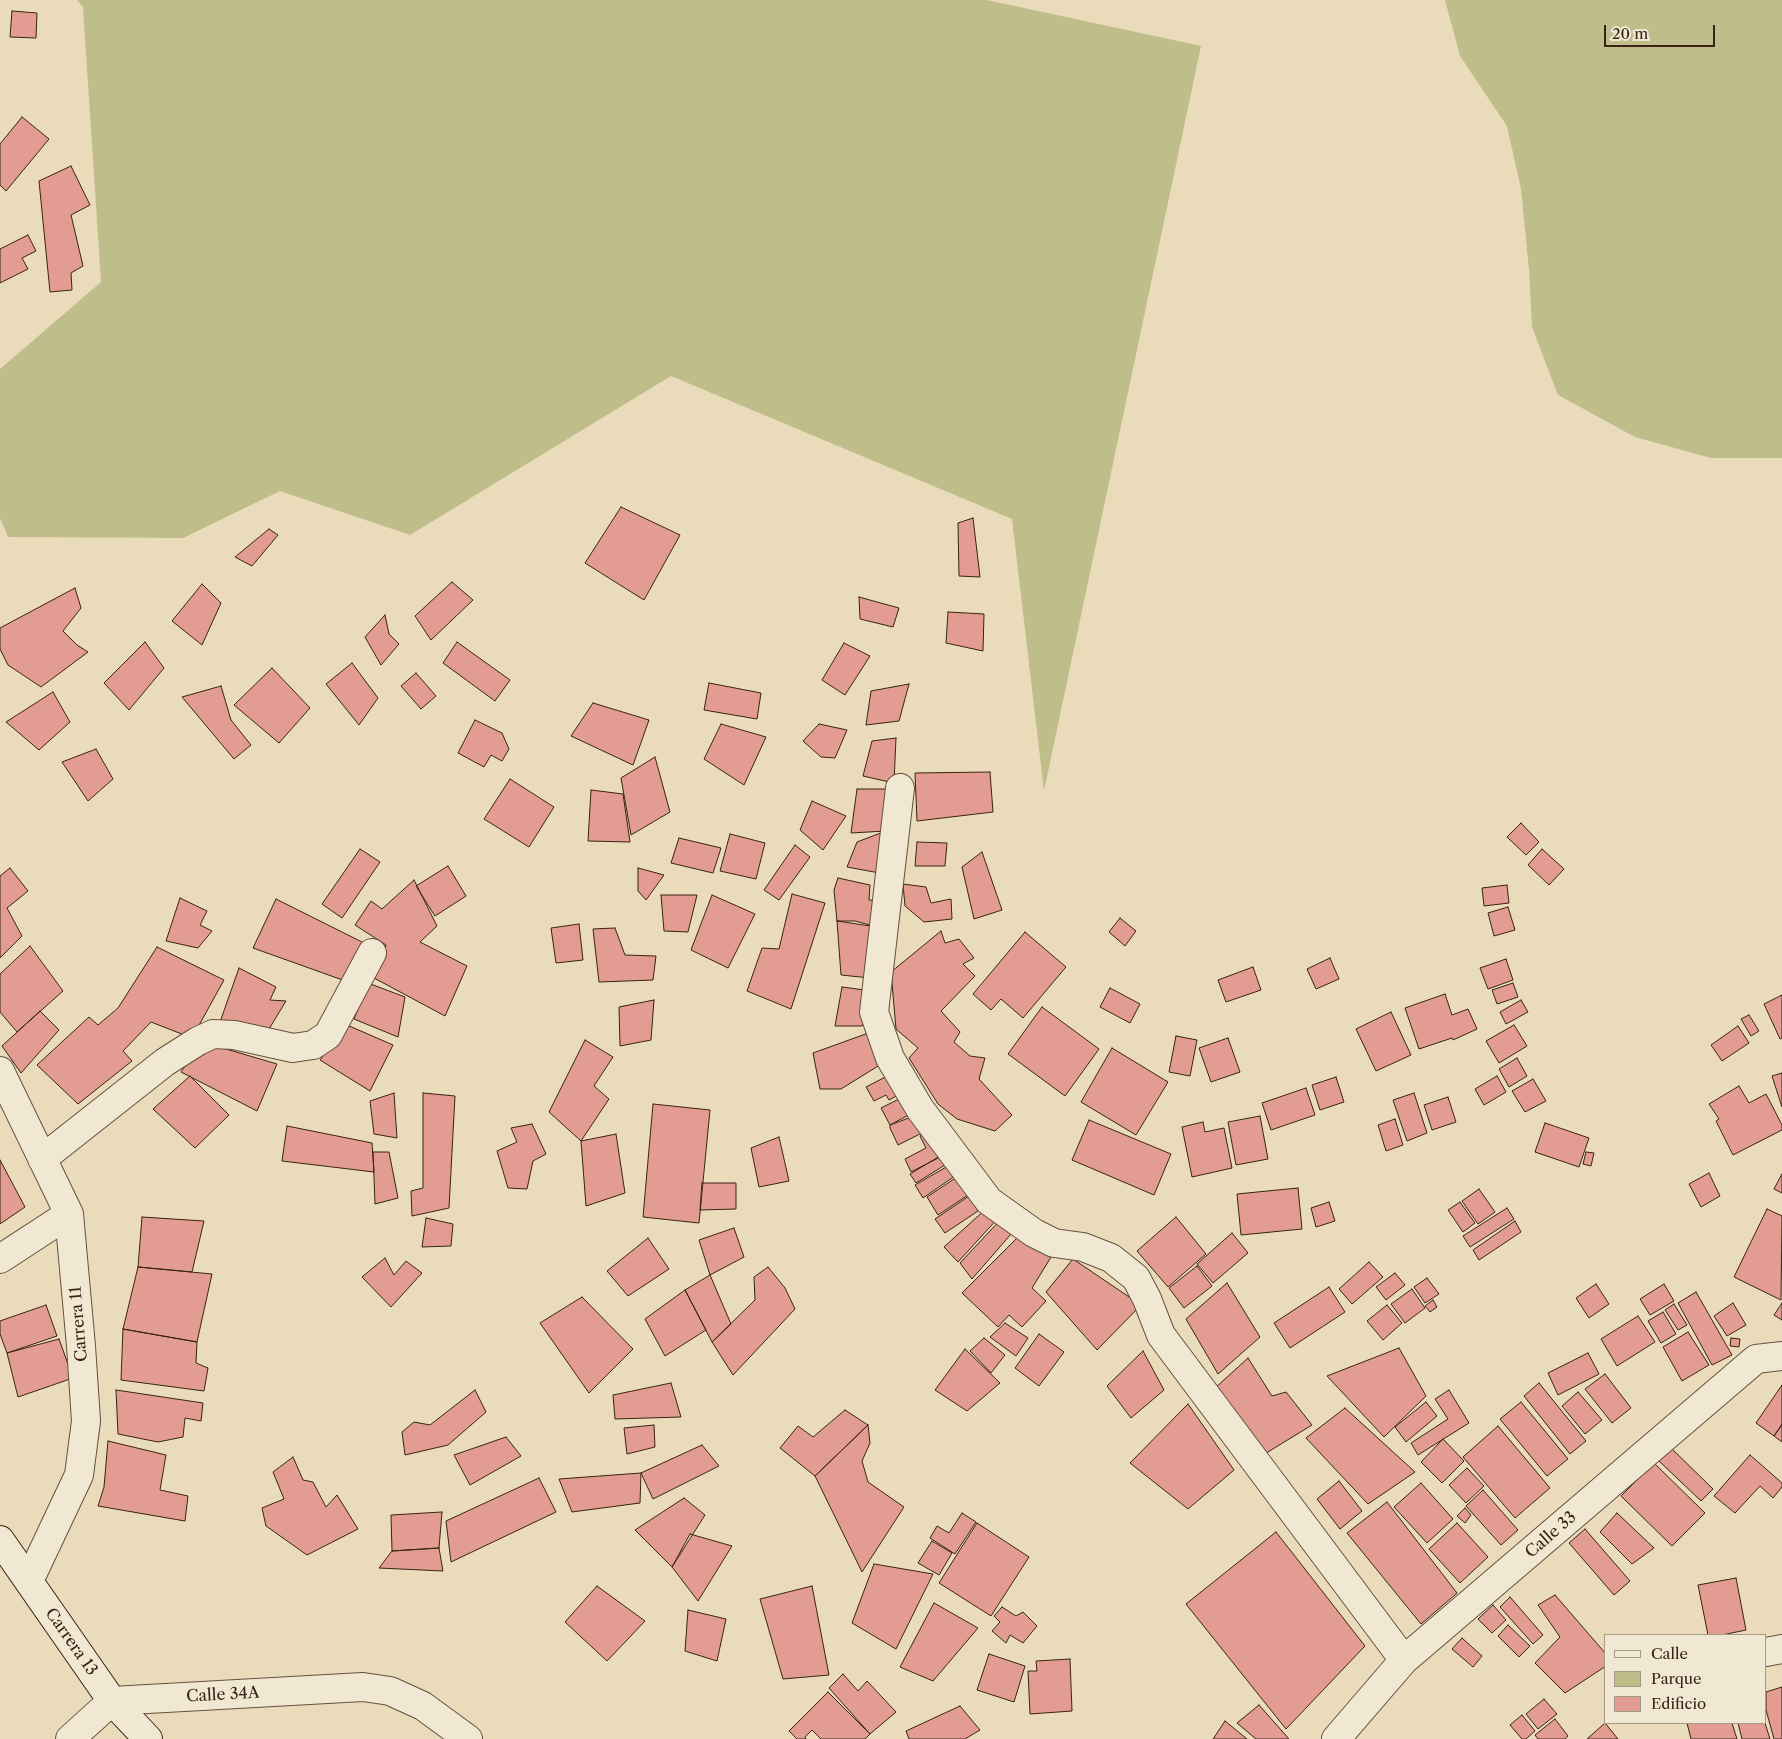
<!DOCTYPE html>
<style>
body{margin:0}
#map{position:relative;width:1782px;height:1739px;overflow:hidden;background:#eadcbb;font-family:"Libre Caslon Text",serif}
canvas{display:block}
.legend{position:absolute;left:1604px;top:1634px;width:162px;height:90px;box-sizing:border-box;background:#f1e8d3;border:1px solid #a79987;margin:0;padding:6px 9px;list-style:none;font-size:15px;color:#382314}
.legend li{display:flex;align-items:center;gap:10px;height:25px}
.legend b{width:25px;border:1px solid #a79987}
.scale{position:absolute;left:1604px;top:25px;width:111px;height:22px;box-sizing:border-box;border:2px solid #382314;border-top:0;padding-left:6px;font-size:15px;line-height:18px;white-space:nowrap;color:#382314;-webkit-text-stroke:4px #f1e8d3;paint-order:stroke}
</style>
<div id="map">
<canvas width="1782" height="1739"></canvas>
<ul class="legend">
<li><b style="height:6px;background:#f1e8d3"></b>Calle</li>
<li><b style="height:14px;background:#bfbe8b"></b>Parque</li>
<li><b style="height:14px;background:#e39c91"></b>Edificio</li>
</ul>
<div class="scale">20 m</div>
</div>
<script>
const context = document.querySelector('canvas').getContext('2d');
context.lineJoin = 'round';
function fill(path, color) { context.fillStyle = color; context.fill(path, 'evenodd'); }
const poly = rows => new Path2D(rows.map(r => 'M' + r).join(''));
function trace(path, color, width, dash) { context.strokeStyle = color; context.lineWidth = width; context.lineCap = dash ? 'butt' : 'round'; context.setLineDash(dash || []); context.stroke(path); }
function write(font, color, halo, rows, align = 'center') {
  context.font = font + ' "Libre Caslon Text",serif'; context.lineWidth = 5; context.setLineDash([]); context.textBaseline = 'middle'; context.strokeStyle = halo; context.fillStyle = color; for (const [text, x, y, turn = 0] of rows) {
    context.save(); context.translate(x, y); context.rotate((+turn || 0) * Math.PI / 180); context.textAlign = isNaN(turn) ? turn : align; if (halo) context.strokeText(text, 0, 0); context.fillText(text, 0, 0); context.restore();
  }
}
fill(poly([
 [77,0,987,0,1201,46,1044,791,1012,519,671,376,410,535,280,491,183,538,8,537,0,518,0,369,101,282,83,7],
 [1445,0,1782,0,1782,458,1711,458,1635,437,1558,395,1532,327,1529,270,1521,189,1507,126,1460,56]
]), '#bfbe8b');
const building = poly([
 [12,11,37,13,36,38,10,37,12,11],
 [22,117,49,139,6,191,0,185,0,144,22,117],
 [71,166,90,205,71,215,83,266,71,273,72,290,50,292,39,181,71,166],
 [28,235,36,251,22,258,28,269,0,283,0,249,28,235],
 [621,507,680,535,644,600,585,563,621,507],
 [973,518,980,577,959,576,958,523,973,518],
 [269,529,278,535,252,566,235,557,269,529],
 [452,582,473,600,431,640,415,616,452,582],
 [202,584,221,603,202,645,172,621,202,584],
 [75,588,81,608,63,631,77,645,88,652,41,687,8,665,0,649,0,628,75,588],
 [859,597,899,608,893,627,860,619,859,597],
 [948,612,984,614,983,651,946,643,948,612],
 [385,615,389,634,399,644,381,665,365,637,385,615],
 [145,642,164,668,129,710,104,683,145,642],
 [457,642,510,680,495,701,443,663,457,642],
 [844,643,870,656,845,695,822,680,844,643],
 [352,663,378,698,359,725,326,684,352,663],
 [272,668,310,708,279,743,234,705,272,668],
 [416,673,436,696,421,709,401,686,416,673],
 [709,683,761,693,757,719,704,710,709,683],
 [909,684,899,721,866,725,871,691,909,684],
 [221,686,231,720,251,745,234,759,182,697,221,686],
 [53,692,70,722,39,750,6,722,53,692],
 [593,703,649,720,633,765,571,736,593,703],
 [475,720,502,733,509,749,502,761,491,755,484,767,458,753,475,720],
 [721,724,766,737,744,785,704,759,721,724],
 [819,724,847,730,835,758,821,757,803,741,819,724],
 [896,738,894,783,863,776,872,741,896,738],
 [96,749,113,779,88,801,62,762,96,749],
 [655,757,670,812,631,835,621,778,655,757],
 [990,772,993,812,917,821,915,773,990,772],
 [510,779,554,807,529,847,484,819,510,779],
 [857,789,897,789,886,831,851,833,857,789],
 [591,790,623,794,630,842,588,841,591,790],
 [812,801,846,816,823,850,800,830,812,801],
 [1521,823,1539,842,1526,855,1507,837,1521,823],
 [886,831,885,874,847,867,857,842,886,831],
 [730,834,765,843,756,879,720,871,730,834],
 [679,838,721,848,713,873,671,863,679,838],
 [917,842,947,843,945,866,915,866,917,842],
 [795,845,810,857,779,900,764,890,795,845],
 [360,849,380,862,342,918,322,904,360,849],
 [1542,849,1564,869,1549,885,1528,865,1542,849],
 [982,852,1002,910,974,919,962,867,982,852],
 [448,866,466,896,435,916,416,886,448,866],
 [10,868,28,891,7,908,22,936,0,958,0,876,10,868],
 [638,868,664,875,646,900,638,891,638,868],
 [838,878,870,885,869,900,881,901,877,927,855,921,837,921,834,890,838,878],
 [414,880,437,926,420,942,467,966,445,1016,374,978,386,945,355,925,371,901,382,909,414,880],
 [903,884,926,887,931,903,951,899,952,919,924,922,905,906,903,884],
 [1507,885,1509,903,1484,906,1482,888,1507,885],
 [792,894,825,903,791,1009,747,991,762,948,779,949,792,894],
 [661,895,697,895,688,932,664,931,661,895],
 [712,895,755,914,728,968,691,950,712,895],
 [180,898,207,911,200,925,212,931,198,948,166,941,180,898],
 [276,899,372,947,351,983,253,948,276,899],
 [1508,907,1515,930,1494,936,1488,913,1508,907],
 [1120,918,1136,931,1125,946,1109,932,1120,918],
 [837,921,877,927,870,978,841,975,837,921],
 [579,924,583,960,556,963,551,928,579,924],
 [615,928,625,955,656,956,653,980,599,982,593,929,615,928],
 [941,931,945,943,959,939,974,958,963,964,975,976,941,1011,960,1032,954,1042,970,1056,985,1058,979,1079,1012,1115,995,1131,957,1119,938,1104,909,1058,918,1048,896,1029,891,972,941,931],
 [1025,932,1066,967,1023,1018,1001,999,991,1010,973,994,1025,932],
 [30,946,63,991,17,1032,0,1012,0,974,30,946],
 [157,947,224,980,192,1038,151,1022,123,1051,132,1061,78,1104,37,1065,89,1017,98,1025,118,1008,157,947],
 [1330,958,1339,979,1316,989,1307,969,1330,958],
 [1506,959,1513,980,1488,989,1480,968,1506,959],
 [1253,967,1261,990,1226,1002,1218,980,1253,967],
 [239,968,276,987,270,1000,286,1001,269,1029,220,1022,239,968],
 [368,983,405,997,398,1037,354,1019,368,983],
 [1513,983,1518,997,1497,1004,1492,990,1513,983],
 [842,987,872,991,862,1026,835,1026,842,987],
 [1110,988,1140,1004,1130,1023,1100,1007,1110,988],
 [1445,994,1452,1015,1468,1009,1477,1029,1453,1040,1452,1038,1419,1049,1405,1008,1445,994],
 [1782,995,1782,1038,1780,1039,1764,1004,1782,995],
 [654,1000,651,1040,620,1046,619,1007,654,1000],
 [1521,1000,1528,1012,1506,1024,1500,1012,1521,1000],
 [1042,1007,1099,1049,1065,1096,1008,1054,1042,1007],
 [40,1011,59,1030,21,1073,2,1046,40,1011],
 [1391,1012,1411,1055,1376,1071,1356,1029,1391,1012],
 [1749,1015,1759,1031,1751,1036,1741,1019,1749,1015],
 [347,1025,393,1045,370,1091,320,1060,347,1025],
 [1514,1025,1527,1046,1499,1063,1486,1041,1514,1025],
 [1738,1026,1749,1043,1722,1061,1711,1045,1738,1026],
 [874,1031,883,1063,841,1089,820,1089,813,1053,874,1031],
 [1176,1036,1197,1040,1190,1076,1169,1072,1176,1036],
 [1228,1038,1240,1072,1211,1082,1199,1048,1228,1038],
 [585,1040,613,1057,594,1086,609,1099,581,1141,549,1112,585,1040],
 [198,1045,216,1046,277,1064,257,1111,181,1072,198,1045],
 [1112,1048,1168,1082,1136,1135,1081,1102,1112,1048],
 [1517,1058,1527,1076,1509,1087,1499,1069,1517,1058],
 [893,1073,902,1093,889,1100,886,1095,874,1101,866,1087,893,1073],
 [1782,1073,1782,1107,1772,1076,1782,1073],
 [190,1076,229,1115,195,1148,153,1109,190,1076],
 [1497,1076,1506,1092,1484,1105,1475,1089,1497,1076],
 [1336,1077,1344,1102,1320,1110,1312,1085,1336,1077],
 [1533,1079,1546,1101,1525,1112,1512,1091,1533,1079],
 [1739,1086,1749,1103,1766,1094,1782,1125,1782,1130,1733,1155,1716,1121,1719,1119,1709,1104,1739,1086],
 [1306,1088,1315,1115,1271,1130,1262,1103,1306,1088],
 [394,1093,397,1138,374,1134,370,1101,394,1093],
 [423,1093,455,1096,449,1208,412,1216,411,1191,423,1188,423,1093],
 [1414,1093,1427,1133,1407,1141,1393,1100,1414,1093],
 [907,1095,916,1111,890,1125,881,1108,907,1095],
 [1448,1097,1456,1122,1432,1130,1424,1105,1448,1097],
 [653,1104,710,1110,699,1223,643,1217,653,1104],
 [922,1113,930,1129,898,1145,890,1128,890,1125,922,1113],
 [1260,1116,1268,1159,1236,1165,1228,1122,1260,1116],
 [1395,1119,1403,1145,1386,1151,1378,1125,1395,1119],
 [1089,1120,1171,1154,1154,1195,1072,1160,1089,1120],
 [1203,1122,1205,1132,1224,1128,1232,1168,1192,1177,1182,1127,1203,1122],
 [1545,1123,1589,1138,1579,1167,1535,1152,1545,1123],
 [532,1124,546,1154,533,1161,527,1189,508,1188,497,1151,517,1142,511,1128,532,1124],
 [287,1126,372,1143,374,1172,282,1161,287,1126],
 [930,1131,942,1156,911,1172,905,1159,926,1148,920,1136,930,1131],
 [616,1134,625,1193,586,1206,581,1141,616,1134],
 [779,1137,789,1181,759,1187,751,1148,779,1137],
 [373,1152,389,1152,398,1198,375,1204,373,1152],
 [1586,1152,1594,1153,1591,1166,1583,1164,1586,1152],
 [940,1156,945,1165,916,1183,910,1174,940,1156],
 [0,1160,25,1207,0,1224,0,1160],
 [955,1162,962,1171,923,1198,915,1185,955,1162],
 [963,1173,974,1191,938,1215,927,1197,963,1173],
 [1709,1173,1720,1196,1701,1207,1689,1184,1709,1173],
 [1782,1174,1782,1193,1774,1189,1782,1174],
 [702,1183,736,1183,736,1209,700,1210,702,1183],
 [1298,1188,1302,1229,1241,1235,1237,1194,1298,1188],
 [1479,1189,1495,1212,1478,1224,1462,1201,1479,1189],
 [969,1196,978,1211,945,1233,935,1219,969,1196],
 [1329,1202,1335,1221,1316,1227,1311,1208,1329,1202],
 [1460,1202,1475,1223,1463,1232,1448,1210,1460,1202],
 [988,1207,1000,1216,958,1262,944,1247,988,1207],
 [1507,1208,1514,1219,1470,1247,1463,1236,1507,1208],
 [1767,1209,1782,1216,1781,1300,1734,1277,1767,1209],
 [1004,1216,1018,1226,972,1279,960,1263,1004,1216],
 [142,1217,204,1221,192,1272,138,1267,142,1217],
 [1176,1217,1206,1254,1168,1287,1137,1251,1176,1217],
 [426,1218,453,1224,451,1246,422,1247,426,1218],
 [1515,1221,1521,1232,1479,1260,1473,1250,1515,1221],
 [734,1228,744,1257,710,1275,699,1240,734,1228],
 [1024,1231,1056,1249,1032,1288,1046,1301,1022,1327,1009,1315,998,1327,962,1293,1024,1231],
 [1232,1233,1248,1253,1213,1283,1197,1264,1232,1233],
 [648,1238,669,1269,628,1296,607,1271,648,1238],
 [385,1258,394,1275,406,1261,422,1273,391,1307,362,1277,385,1258],
 [1073,1259,1141,1305,1097,1350,1046,1292,1073,1259],
 [1369,1262,1383,1277,1352,1304,1339,1289,1369,1262],
 [1197,1266,1212,1286,1184,1308,1169,1288,1197,1266],
 [138,1267,212,1274,197,1342,123,1329,138,1267],
 [768,1267,785,1288,795,1309,733,1375,712,1342,755,1300,754,1277,768,1267],
 [1395,1273,1405,1285,1386,1300,1376,1287,1395,1273],
 [710,1275,731,1324,712,1342,685,1290,710,1275],
 [1427,1278,1439,1294,1425,1303,1414,1287,1427,1278],
 [1227,1283,1260,1337,1218,1374,1186,1319,1227,1283],
 [1596,1284,1609,1304,1589,1318,1576,1298,1596,1284],
 [1664,1284,1674,1301,1650,1315,1640,1299,1664,1284],
 [1329,1287,1345,1312,1290,1348,1274,1323,1329,1287],
 [1412,1289,1425,1308,1405,1323,1391,1304,1412,1289],
 [685,1290,706,1330,665,1356,645,1319,685,1290],
 [1696,1292,1732,1355,1712,1365,1678,1303,1696,1292],
 [582,1297,633,1349,589,1393,540,1323,582,1297],
 [1433,1300,1437,1307,1430,1312,1425,1306,1433,1300],
 [1733,1303,1746,1325,1727,1336,1714,1316,1733,1303],
 [1782,1303,1782,1320,1774,1315,1782,1303],
 [1674,1304,1687,1325,1678,1330,1665,1310,1674,1304],
 [46,1305,57,1336,7,1353,0,1334,0,1321,46,1305],
 [1387,1305,1402,1323,1383,1340,1367,1321,1387,1305],
 [1663,1312,1676,1334,1661,1343,1648,1321,1663,1312],
 [1638,1316,1655,1342,1617,1366,1601,1339,1638,1316],
 [1005,1323,1028,1338,1016,1356,990,1337,1005,1323],
 [123,1329,197,1342,196,1363,208,1368,204,1391,121,1380,123,1329],
 [1688,1332,1709,1365,1682,1381,1663,1347,1688,1332],
 [1039,1334,1064,1352,1039,1386,1015,1368,1039,1334],
 [984,1338,1005,1355,991,1373,970,1351,984,1338],
 [1731,1338,1740,1339,1739,1347,1730,1346,1731,1338],
 [59,1339,73,1378,18,1397,7,1353,59,1339],
 [1399,1348,1426,1396,1384,1437,1327,1376,1399,1348],
 [965,1349,1000,1383,967,1411,935,1390,965,1349],
 [1143,1351,1164,1390,1131,1418,1107,1386,1143,1351],
 [1588,1353,1599,1374,1558,1395,1548,1373,1588,1353],
 [1248,1358,1272,1396,1286,1392,1312,1425,1263,1455,1214,1389,1248,1358],
 [1605,1374,1631,1408,1612,1423,1585,1389,1605,1374],
 [671,1383,681,1417,615,1419,613,1395,671,1383],
 [1539,1383,1586,1441,1570,1454,1524,1396,1539,1383],
 [1782,1385,1782,1424,1774,1436,1756,1423,1782,1385],
 [116,1390,203,1403,201,1421,185,1418,183,1437,158,1442,118,1434,116,1390],
 [475,1390,486,1412,448,1445,405,1455,402,1432,414,1422,430,1425,475,1390],
 [1449,1390,1469,1423,1418,1455,1411,1443,1448,1419,1435,1399,1449,1390],
 [1578,1392,1602,1420,1585,1434,1562,1406,1578,1392],
 [1426,1402,1437,1416,1406,1442,1395,1427,1426,1402],
 [1521,1402,1568,1459,1547,1476,1500,1419,1521,1402],
 [1188,1404,1234,1470,1188,1509,1130,1463,1188,1404],
 [1345,1408,1415,1472,1368,1504,1306,1438,1345,1408],
 [845,1410,868,1425,815,1476,780,1448,798,1426,813,1437,845,1410],
 [654,1425,655,1447,627,1454,624,1428,654,1425],
 [868,1425,870,1443,862,1461,868,1482,904,1507,862,1572,815,1476,868,1425],
 [1782,1425,1782,1442,1774,1436,1782,1425],
 [1498,1426,1550,1488,1515,1518,1463,1457,1498,1426],
 [506,1437,521,1456,470,1485,454,1455,506,1437],
 [1443,1439,1464,1461,1442,1483,1421,1462,1443,1439],
 [108,1441,166,1455,160,1490,188,1496,185,1521,98,1506,104,1487,108,1441],
 [702,1445,719,1466,653,1499,641,1473,702,1445],
 [1670,1447,1713,1489,1701,1501,1658,1460,1670,1447],
 [1750,1455,1782,1483,1782,1487,1773,1498,1760,1486,1735,1513,1714,1496,1750,1455],
 [293,1457,303,1480,313,1482,326,1507,337,1495,358,1529,307,1555,266,1526,262,1508,284,1499,273,1472,293,1457],
 [1654,1463,1705,1513,1672,1546,1621,1496,1654,1463],
 [1467,1468,1484,1486,1466,1503,1449,1485,1467,1468],
 [641,1473,640,1503,572,1512,559,1479,641,1473],
 [539,1478,556,1512,451,1562,446,1521,539,1478],
 [1339,1481,1362,1511,1340,1529,1317,1499,1339,1481],
 [1421,1483,1453,1519,1427,1543,1394,1507,1421,1483],
 [1483,1490,1518,1530,1501,1545,1466,1506,1483,1490],
 [684,1498,705,1515,672,1567,635,1530,684,1498],
 [1387,1502,1457,1593,1421,1624,1347,1533,1387,1502],
 [1465,1508,1471,1515,1465,1523,1457,1516,1465,1508],
 [442,1512,439,1548,392,1551,391,1515,442,1512],
 [962,1513,976,1522,955,1554,930,1538,937,1526,949,1533,962,1513],
 [1617,1513,1654,1548,1632,1564,1600,1532,1617,1513],
 [977,1523,1029,1557,991,1616,939,1583,977,1523],
 [1457,1523,1488,1557,1460,1583,1429,1549,1457,1523],
 [1585,1529,1630,1581,1614,1595,1569,1543,1585,1529],
 [1276,1532,1365,1646,1286,1729,1186,1604,1276,1532],
 [690,1534,732,1546,698,1601,672,1567,690,1534],
 [932,1541,952,1553,939,1575,918,1563,932,1541],
 [439,1548,443,1571,379,1568,392,1551,439,1548],
 [874,1564,933,1574,896,1649,852,1623,874,1564],
 [1736,1578,1746,1630,1722,1635,1708,1635,1698,1585,1736,1578],
 [597,1586,645,1621,607,1661,565,1622,597,1586],
 [812,1586,829,1675,783,1679,760,1599,812,1586],
 [1555,1595,1606,1654,1606,1666,1565,1693,1535,1663,1560,1637,1538,1605,1555,1595],
 [1510,1597,1543,1635,1533,1644,1500,1607,1510,1597],
 [934,1603,978,1628,933,1681,900,1667,934,1603],
 [1493,1605,1506,1620,1492,1633,1478,1619,1493,1605],
 [1002,1607,1016,1616,1023,1612,1037,1626,1023,1643,1010,1635,1006,1643,992,1631,1000,1622,994,1616,1002,1607],
 [688,1610,726,1619,717,1661,685,1651,688,1610],
 [1508,1625,1530,1646,1519,1657,1498,1636,1508,1625],
 [1462,1638,1482,1656,1473,1667,1452,1649,1462,1638],
 [989,1654,1025,1666,1014,1702,977,1690,989,1654],
 [1070,1659,1072,1711,1030,1714,1028,1671,1037,1671,1036,1661,1070,1659],
 [843,1674,858,1691,867,1681,896,1712,870,1734,829,1688,843,1674],
 [1782,1687,1782,1739,1774,1739,1766,1710,1766,1692,1782,1687],
 [828,1692,870,1734,865,1739,821,1739,812,1730,805,1737,806,1739,797,1739,789,1731,828,1692],
 [1544,1699,1557,1714,1538,1729,1526,1714,1544,1699],
 [1259,1705,1289,1739,1256,1739,1237,1723,1259,1705],
 [960,1706,980,1730,965,1739,909,1739,906,1731,960,1706],
 [1522,1715,1535,1731,1526,1739,1522,1739,1510,1725,1522,1715],
 [1555,1719,1568,1736,1565,1739,1538,1739,1535,1735,1555,1719],
 [1225,1721,1247,1739,1213,1739,1225,1721],
 [1605,1723,1618,1739,1587,1739,1605,1723],
 [1687,1723,1732,1723,1737,1739,1691,1739,1687,1723],
 [1738,1723,1765,1723,1770,1739,1742,1739,1738,1723]
]);
fill(building, '#e39c91');
trace(building, '#382314', 1);
const street = poly([
 [900,788,874,1012,890,1058,920,1109,989,1201,1034,1233,1054,1243,1083,1247,1111,1258,1136,1278,1147,1299,1161,1335,1404,1660],
 [0,1071,69,1214,81,1346,86,1421,79,1475,29,1581],
 [42,1159,165,1062,198,1041,213,1034,234,1035,293,1048,313,1045,328,1035,372,953],
 [0,1259,69,1214],
 [1766,1652,1782,1649],
 [70,1739,112,1701,363,1687,390,1691,423,1706,468,1739],
 [1336,1739,1404,1660,1756,1359,1782,1356]
]);
const secondary = poly([
 [0,1540,112,1701,148,1739]
]);
trace(street, '#64513e', 30);
trace(secondary, '#382314', 30);
trace(street, '#f1e8d3', 28);
trace(secondary, '#f1e8d3', 28);
write('16px', '#382314', '#f1e8d3', [
 ["Carrera 11",79,1324,-95],
 ["Calle 33",1551,1535,-41],
 ["Carrera 13",71,1642,55],
 ["Calle 34A",223,1695,-3]
]);
</script>
